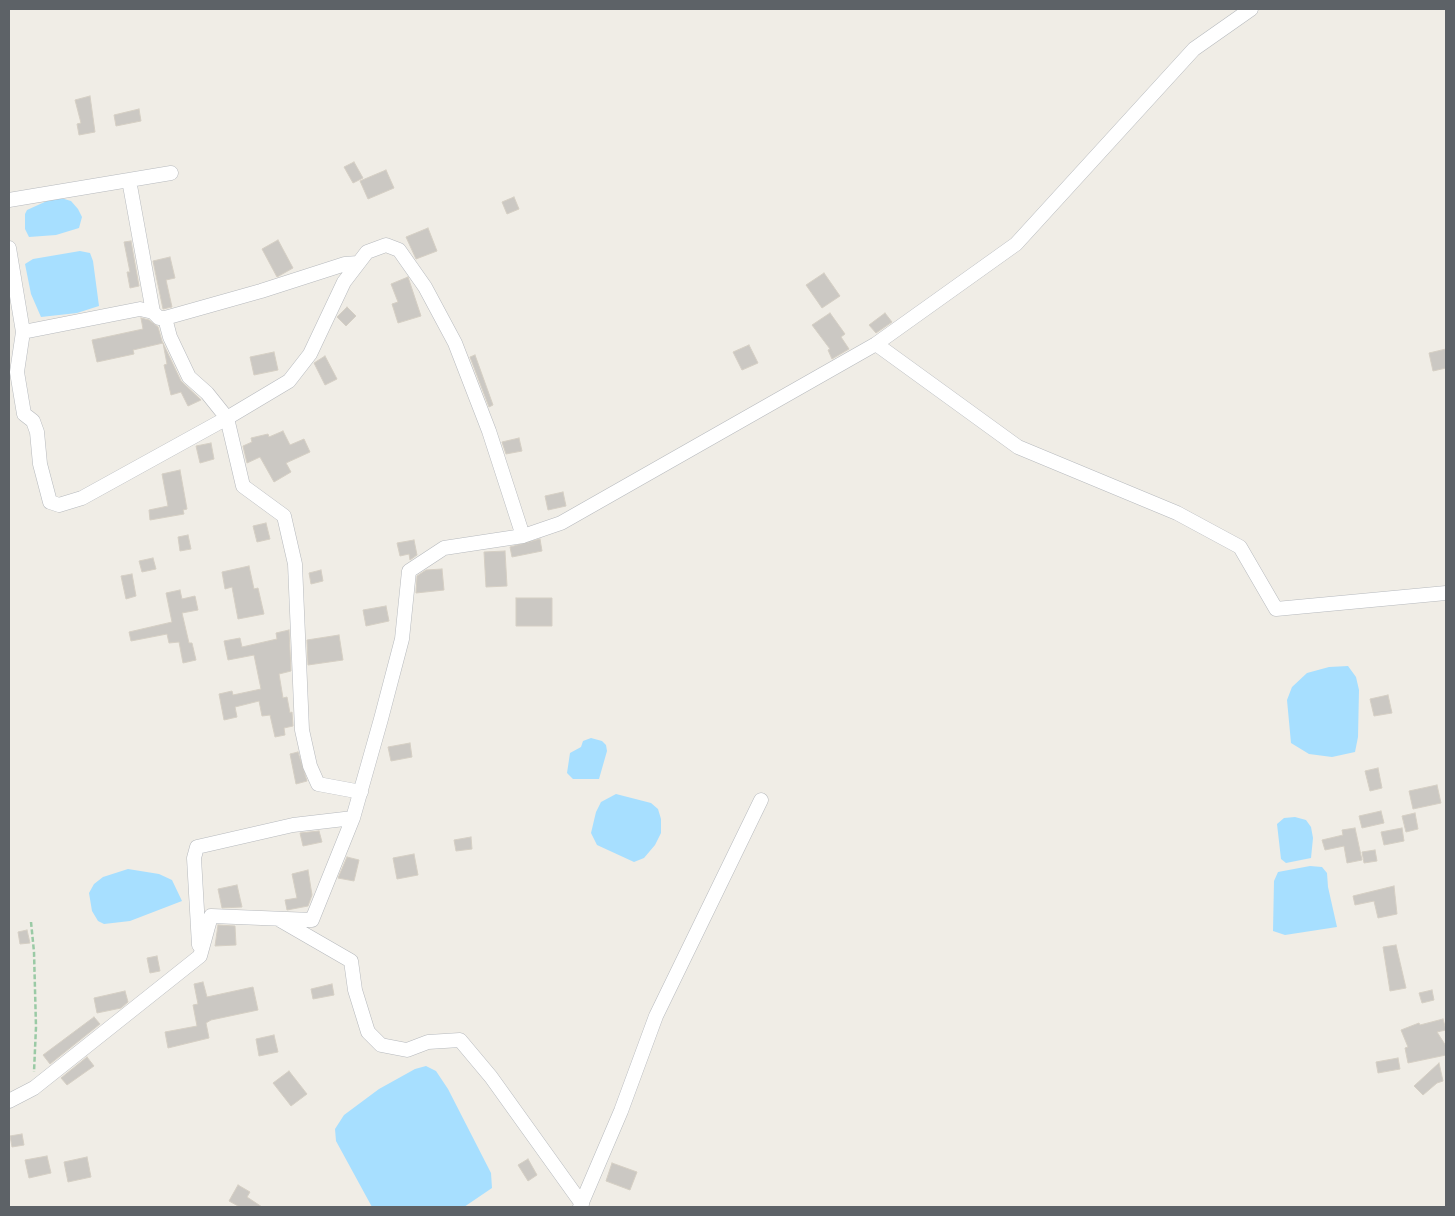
<!DOCTYPE html>
<style>
body{margin:0}
#map{position:relative;width:1455px;height:1216px;overflow:hidden;background:#f0ede6;font-family:Rubik,sans-serif}
canvas{display:block}
.frame{position:absolute;inset:0;border:10px solid #5d6267;pointer-events:none}
</style>
<div id="map">
<canvas width="1455" height="1216"></canvas>
<div class="frame"></div>
</div>
<script>
const context = document.querySelector('canvas').getContext('2d');
context.lineJoin = 'round';
function fill(path, color) { context.fillStyle = color; context.fill(path, 'evenodd'); }
const poly = rows => new Path2D(rows.map(r => 'M' + r).join(''));
function trace(path, color, width, dash) { context.strokeStyle = color; context.lineWidth = width; context.lineCap = dash ? 'butt' : 'round'; context.setLineDash(dash || []); context.stroke(path); }
fill(poly([
 [61,198,71,201,78,209,82,217,79,228,56,235,29,237,25,229,25,214,27,210,49,200],
 [80,251,90,253,93,261,99,306,77,313,41,317,31,294,25,264,33,259],
 [1348,666,1356,677,1359,690,1358,737,1355,752,1332,757,1309,754,1291,743,1287,700,1292,687,1307,673,1329,667],
 [591,738,602,741,606,745,607,751,599,779,573,779,567,773,570,753,581,747,583,741],
 [616,794,651,803,658,809,661,819,661,833,655,845,644,858,634,862,597,845,591,833,596,812,601,802],
 [1295,817,1306,820,1311,827,1313,838,1311,858,1286,863,1281,859,1277,824,1284,818],
 [1310,866,1322,867,1327,873,1328,887,1337,927,1285,935,1273,931,1274,881,1278,872],
 [128,869,159,874,172,880,182,901,130,921,104,924,98,921,92,911,89,893,94,884,103,877],
 [426,1066,436,1071,448,1089,491,1173,492,1188,464,1207,372,1207,336,1141,335,1129,344,1115,379,1089,415,1069]
]), '#a7dfff');
const building = poly([
 [90,96,95,132,79,135,77,124,81,123,75,100,90,96],
 [139,109,141,121,116,126,114,115,139,109],
 [354,162,363,178,353,183,344,167,354,162],
 [386,170,394,188,368,199,360,181,386,170],
 [514,197,519,209,507,214,502,202,514,197],
 [428,228,437,251,416,259,406,237,428,228],
 [278,240,293,268,277,277,262,249,278,240],
 [131,241,139,286,130,288,127,272,130,272,124,242,131,241],
 [170,257,175,278,166,280,172,307,163,309,153,261,170,257],
 [824,273,840,296,822,308,806,285,824,273],
 [408,277,421,316,398,323,392,304,398,302,391,284,408,277],
 [347,307,356,316,346,326,337,317,347,307],
 [830,313,845,334,841,337,849,349,832,359,828,350,830,349,812,325,830,313],
 [885,313,892,322,876,333,869,325,885,313],
 [141,318,149,320,158,327,162,341,181,381,201,400,188,406,181,392,171,395,164,365,167,364,163,343,133,350,134,354,97,362,92,340,143,329,141,318],
 [749,345,758,363,742,370,733,352,749,345],
 [1446,349,1446,368,1433,371,1429,353,1446,349],
 [274,352,278,370,254,375,250,357,274,352],
 [475,355,493,405,489,407,470,357,475,355],
 [325,356,337,379,325,385,314,363,325,356],
 [283,431,290,445,304,439,310,452,286,463,291,472,274,482,260,457,247,463,243,446,252,442,251,438,268,434,269,437,283,431],
 [519,438,522,451,506,454,502,442,519,438],
 [211,443,214,459,200,463,196,446,211,443],
 [180,470,187,509,183,510,184,514,150,520,149,510,168,506,162,474,180,470],
 [563,492,566,506,548,510,545,496,563,492],
 [266,523,270,539,257,542,253,526,266,523],
 [188,535,191,549,180,551,178,537,188,535],
 [540,539,542,551,512,557,510,547,540,539],
 [414,540,417,555,410,560,409,554,400,556,397,543,414,540],
 [505,551,507,586,486,587,484,552,505,551],
 [153,558,156,569,142,572,139,561,153,558],
 [249,566,254,589,258,588,264,614,238,619,232,587,225,589,222,572,249,566],
 [442,569,444,590,416,593,417,576,426,570,442,569],
 [321,570,323,581,311,584,309,573,321,570],
 [132,574,136,596,126,599,121,576,132,574],
 [180,590,182,599,195,596,198,610,182,613,189,643,192,643,196,660,183,663,179,642,169,643,167,634,131,641,129,632,172,622,166,593,180,590],
 [516,598,552,598,552,626,516,626,516,598],
 [386,606,389,621,366,626,363,610,386,606],
 [289,630,291,671,279,674,283,698,287,697,290,713,292,712,293,726,284,728,285,735,275,737,270,715,262,716,259,701,235,707,237,717,224,720,219,694,232,691,233,695,261,689,254,655,228,660,224,641,240,638,242,647,277,639,276,633,289,630],
 [339,635,343,660,308,665,307,640,339,635],
 [1388,695,1392,713,1374,716,1370,699,1388,695],
 [410,743,412,757,391,761,388,747,410,743],
 [298,752,307,781,296,784,290,754,298,752],
 [1378,768,1382,788,1370,791,1365,771,1378,768],
 [1437,785,1441,803,1413,809,1409,791,1437,785],
 [1381,811,1384,823,1362,828,1359,816,1381,811],
 [1415,813,1418,829,1406,832,1402,816,1415,813],
 [1355,828,1362,860,1347,863,1344,846,1325,850,1322,840,1343,835,1342,830,1355,828],
 [1402,828,1404,841,1384,845,1381,832,1402,828],
 [319,831,322,842,303,846,300,833,319,831],
 [471,837,472,849,456,851,454,840,471,837],
 [1375,850,1377,861,1364,863,1362,852,1375,850],
 [414,854,418,875,397,879,393,858,414,854],
 [347,857,359,860,354,881,338,878,347,857],
 [308,870,312,895,308,906,287,910,285,900,297,898,292,874,308,870],
 [237,885,242,907,222,908,218,889,237,885],
 [1394,886,1397,914,1378,918,1374,901,1355,905,1353,896,1394,886],
 [218,925,235,926,236,945,215,946,218,925],
 [27,930,30,943,20,944,18,932,27,930],
 [1396,945,1406,988,1390,991,1383,947,1396,945],
 [157,956,160,971,150,973,147,958,157,956],
 [203,982,207,997,253,987,258,1010,211,1020,206,1023,209,1038,168,1048,165,1032,197,1026,193,1005,198,1004,194,984,203,982],
 [332,984,334,995,313,999,311,989,332,984],
 [1432,990,1434,1000,1422,1003,1419,993,1432,990],
 [125,991,128,1002,121,1008,97,1013,94,998,125,991],
 [94,1017,100,1024,50,1064,43,1055,94,1017],
 [1443,1019,1446,1030,1437,1032,1446,1046,1446,1055,1408,1063,1405,1048,1408,1047,1401,1030,1419,1023,1420,1025,1443,1019],
 [274,1035,278,1052,259,1056,256,1039,274,1035],
 [87,1057,94,1066,67,1085,61,1078,87,1057],
 [1398,1058,1400,1069,1378,1073,1376,1062,1398,1058],
 [1439,1063,1443,1081,1437,1083,1423,1095,1414,1086,1439,1063],
 [289,1071,307,1094,291,1106,273,1083,289,1071],
 [22,1134,24,1145,12,1147,10,1136,22,1134],
 [47,1156,51,1173,29,1178,25,1160,47,1156],
 [87,1157,91,1177,68,1182,64,1162,87,1157],
 [528,1159,537,1175,528,1181,518,1165,528,1159],
 [612,1163,637,1172,630,1190,606,1181,612,1163],
 [238,1185,250,1192,247,1197,262,1207,240,1207,229,1201,238,1185]
]);
fill(building, '#cbc8c3');
trace(building, '#d5cfc4', 1);
const minor = poly([
 [129,180,153,312],
 [9,200,171,173],
 [9,248,23,332,17,372,24,414,33,421,37,432,40,464,50,502,59,505,82,498,227,418,289,381,310,354,344,282,367,252,386,245,399,250,425,287,455,343,489,431,523,536],
 [165,318,170,337,189,377,207,393,227,418],
 [23,332,140,309,153,312,159,318,165,318,261,291,345,264,358,263],
 [876,344,1018,447,1177,513,1240,547,1276,609,1446,593],
 [227,418,243,486,284,516,295,564,302,730,310,766,318,784,361,792],
 [280,920,351,961,355,990,368,1032,381,1045,407,1050,428,1042,460,1040,491,1077,582,1204],
 [199,945,194,858,197,847,293,825,353,818],
 [9,1101,34,1088,200,956,211,916,312,920,353,818,381,719,402,639,409,571,444,548,523,536,561,523,876,344,1016,244,1194,49,1251,9],
 [580,1207,621,1111,656,1016,761,800]
]);
trace(minor, '#b6b9bd', 15);
trace(poly([
 [31,922,34,952,36,1027,34,1072]
]), '#9acaa5', 2.5, [5, 2.5]);
trace(minor, '#fff', 14);
</script>
